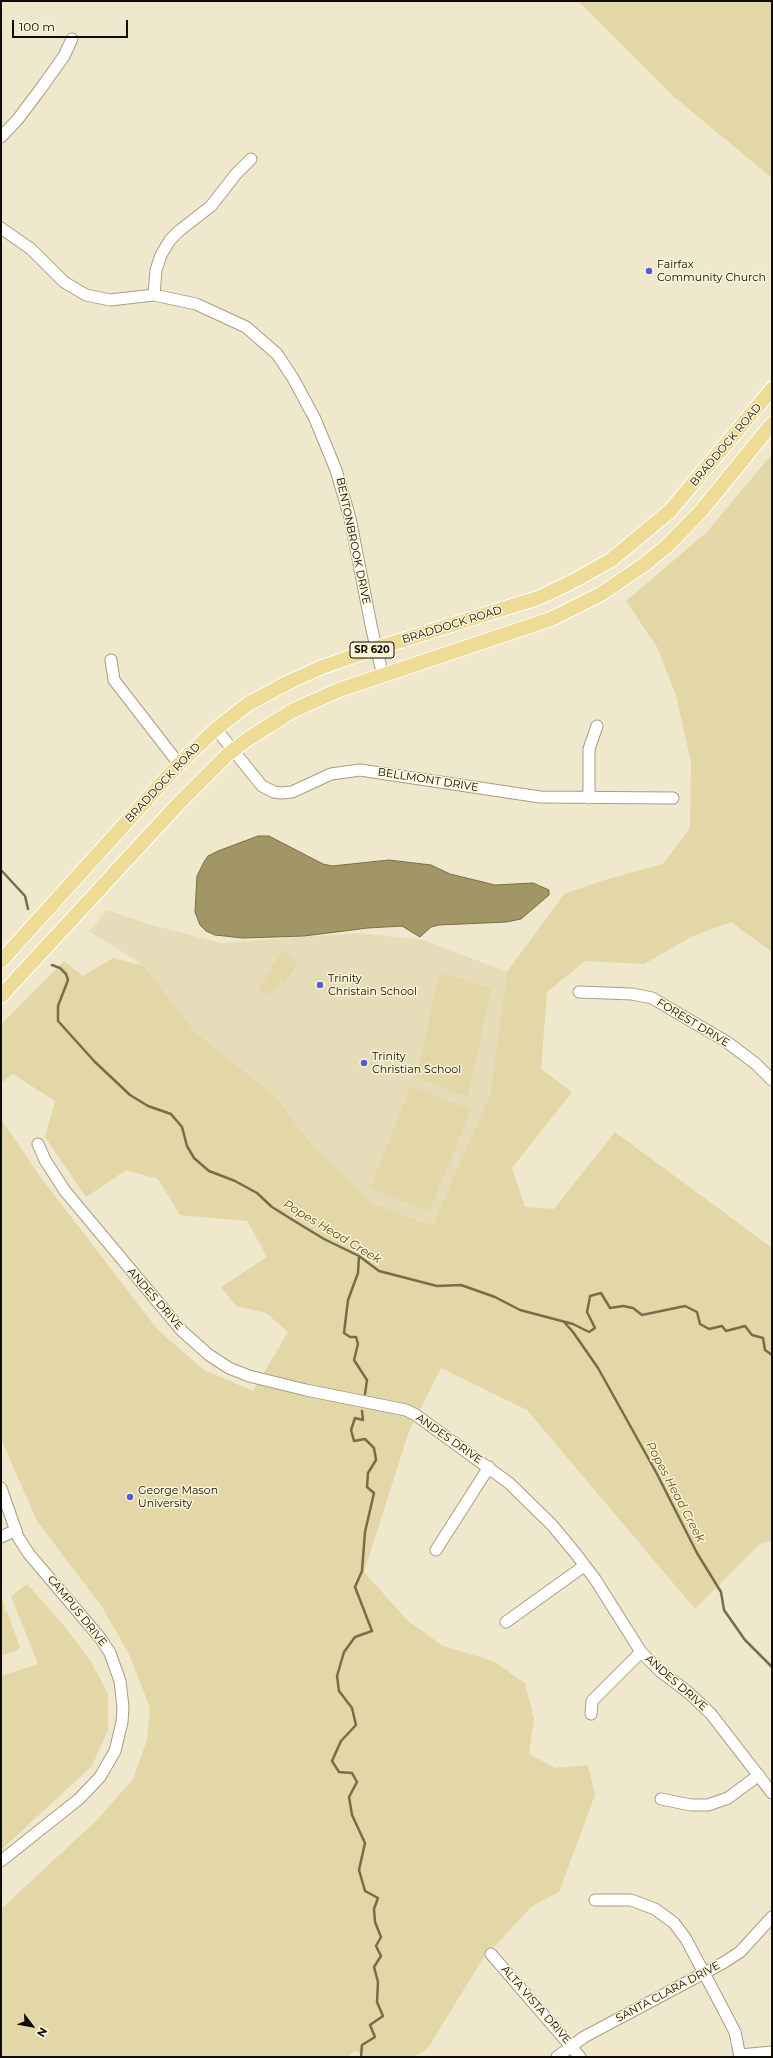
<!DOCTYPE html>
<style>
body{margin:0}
#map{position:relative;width:773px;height:2058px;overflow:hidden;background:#f0e8cc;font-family:Montserrat,sans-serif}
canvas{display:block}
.frame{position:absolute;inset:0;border:2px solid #0f0c04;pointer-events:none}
.north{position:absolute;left:12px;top:2006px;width:40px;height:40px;-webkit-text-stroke:3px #fdf5d9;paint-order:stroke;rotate:122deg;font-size:11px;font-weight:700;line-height:16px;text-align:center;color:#0f0c04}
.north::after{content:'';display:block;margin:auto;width:14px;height:18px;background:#0f0c04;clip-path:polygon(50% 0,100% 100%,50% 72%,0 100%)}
.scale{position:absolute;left:12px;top:20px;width:116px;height:18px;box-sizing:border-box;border:2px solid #0f0c04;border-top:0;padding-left:5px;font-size:12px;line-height:14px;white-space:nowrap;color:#0f0c04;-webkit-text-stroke:3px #fdf5d9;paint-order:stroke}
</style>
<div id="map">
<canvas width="773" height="2058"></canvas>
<div class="frame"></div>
<div class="north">N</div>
<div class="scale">100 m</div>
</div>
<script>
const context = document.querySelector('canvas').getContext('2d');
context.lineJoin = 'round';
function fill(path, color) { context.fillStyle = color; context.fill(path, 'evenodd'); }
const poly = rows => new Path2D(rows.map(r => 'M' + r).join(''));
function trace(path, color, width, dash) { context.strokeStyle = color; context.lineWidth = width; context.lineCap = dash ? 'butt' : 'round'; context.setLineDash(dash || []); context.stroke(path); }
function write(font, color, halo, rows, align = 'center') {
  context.font = font + ' Montserrat,sans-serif'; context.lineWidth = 3; context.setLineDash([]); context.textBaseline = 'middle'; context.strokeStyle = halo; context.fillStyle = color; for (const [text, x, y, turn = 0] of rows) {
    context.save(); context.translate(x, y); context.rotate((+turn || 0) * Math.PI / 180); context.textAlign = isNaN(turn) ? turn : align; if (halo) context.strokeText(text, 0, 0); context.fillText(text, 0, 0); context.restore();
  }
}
fill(poly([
 [108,910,151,925,221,943,358,933,424,940,507,972,490,1094,432,1226,371,1202,312,1145,276,1097,195,1032,144,966,89,931]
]), '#e6dcb9');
fill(poly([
 [578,1,772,1,772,178,672,95],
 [772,454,772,952,731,922,693,936,644,964,585,961,547,992,541,1069,572,1092,512,1168,525,1207,554,1209,615,1132,772,1248,772,1541,761,1543,695,1609,527,1410,441,1368,409,1431,364,1572,408,1621,443,1646,493,1661,525,1683,534,1719,529,1754,555,1768,588,1765,595,1795,559,1892,532,1906,482,1960,428,2048,413,2057,367,2057,355,2051,348,2057,3,2057,1,2054,1,1909,96,1821,133,1779,147,1740,150,1708,129,1654,102,1607,37,1521,1,1439,1,1119,39,1175,157,1329,204,1370,253,1391,288,1332,266,1313,236,1306,221,1287,267,1257,247,1221,180,1215,158,1179,126,1170,86,1197,45,1137,55,1101,13,1074,1,1083,1,1025,64,961,83,976,113,958,144,966,195,1032,276,1097,312,1145,371,1202,432,1226,490,1094,507,972,564,894,601,881,663,864,690,828,691,763,676,695,657,647,626,601,706,533],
 [282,951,298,961,285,983,280,980,270,996,259,989],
 [440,972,491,989,468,1097,416,1077],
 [411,1086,471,1110,429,1212,370,1188],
 [27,1584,65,1627,90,1660,108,1694,108,1730,92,1766,1,1850,1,1676,38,1664,11,1596],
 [1,1596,5,1607,4,1610,7,1612,20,1647,18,1650,5,1655,2,1654,1,1656]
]), '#e3d6a7');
const water = poly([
 [258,836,269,836,323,864,332,866,389,860,431,865,450,874,495,885,533,883,549,890,549,895,521,919,506,922,439,925,431,927,420,937,402,926,368,928,304,936,243,938,215,935,206,931,200,925,195,912,197,876,204,862,208,856,218,851,258,836]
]);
fill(water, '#a39666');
trace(water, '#776d49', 1);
trace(poly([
 [1,870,25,896,28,909],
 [52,965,60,968,66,974,68,980,58,1006,58,1021,95,1062,130,1095,148,1106,171,1114,182,1127,187,1146,194,1158,209,1171,235,1181,257,1193,272,1207,296,1222,324,1239,359,1256,379,1271,437,1286,461,1285,495,1297,520,1310,573,1324,589,1332,595,1328,587,1312,589,1302,590,1296,601,1293,610,1308,623,1306,633,1308,642,1315,685,1306,697,1312,700,1324,709,1329,722,1326,726,1331,745,1326,752,1335,763,1338,765,1350,772,1355],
 [359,1256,358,1273,348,1300,344,1333,350,1337,356,1337,358,1344,354,1360,367,1380,365,1394],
 [564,1322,573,1332,598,1368,657,1474,697,1553,721,1592,724,1610,745,1640,772,1667],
 [361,2057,362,2045,375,2037,370,2025,383,2016,377,2002,378,1982,374,1967,381,1956,376,1946,381,1937,375,1922,374,1909,378,1898,365,1891,359,1870,365,1843,352,1815,349,1797,357,1782,352,1773,339,1772,332,1761,341,1741,356,1725,352,1708,339,1691,337,1676,344,1652,355,1637,372,1631,355,1587,362,1571,365,1532,374,1493,367,1487,368,1473,376,1460,374,1448,365,1439,354,1441,351,1430,355,1418,363,1420,362,1411]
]), '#776d49', 2.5);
const minor = poly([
 [1,137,18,119,42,87,64,56,72,39],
 [1,228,31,249,64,282,86,295,110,300,154,295,196,304,246,327,277,354,293,378,315,419,336,470,350,518,372,630,383,676],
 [154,295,156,270,161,255,170,240,179,231,211,206,236,174,251,159],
 [111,660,114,680,179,764],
 [216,729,262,786,274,792,281,793,292,792,331,774,360,770,540,797,673,798],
 [589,798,589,749,597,726],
 [579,992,632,994,652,998,727,1042,756,1064,772,1080],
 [38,1144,45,1160,65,1191,182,1331,209,1355,229,1368,249,1376,306,1390,406,1410,416,1415,509,1483,552,1525,576,1554,595,1579,641,1652,660,1671,689,1693,711,1714,772,1793],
 [1,1488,18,1537,29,1554,101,1639,110,1653,120,1681,123,1707,122,1722,115,1751,100,1777,79,1799,1,1861],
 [1,1537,16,1530],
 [436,1550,489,1467],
 [506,1622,584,1566],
 [591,1714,592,1701,641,1652],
 [661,1799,691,1805,708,1805,728,1798,759,1775],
 [595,1900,631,1900,655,1909,674,1923,686,1939,723,2009,735,2032,740,2057],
 [491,1954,580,2057],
 [740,2055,772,2052],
 [557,2057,584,2037,723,1963,740,1952,772,1917]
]);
const major = poly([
 [1,961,179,764,216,729,248,704,289,682,322,667,377,648,538,598,570,583,611,560,670,511,772,389],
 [1,996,180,802,227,755,248,739,292,711,339,690,551,619,601,594,645,564,667,546,701,511,772,424]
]);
trace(minor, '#a69e84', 13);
trace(major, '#fff', 16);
trace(minor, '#fff', 11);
trace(major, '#eedb96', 14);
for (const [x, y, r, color] of [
 [649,271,4,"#515ed4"],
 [320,985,4,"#515ed4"],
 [364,1063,4,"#515ed4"],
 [130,1497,4,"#515ed4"]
]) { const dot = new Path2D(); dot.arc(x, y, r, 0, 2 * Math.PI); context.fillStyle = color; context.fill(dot); trace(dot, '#fdf5d9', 1.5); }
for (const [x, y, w] of [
 [372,650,44]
]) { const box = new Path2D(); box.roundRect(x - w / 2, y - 8, w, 16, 3); context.fillStyle = '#fdf5d9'; context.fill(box); trace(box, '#0f0c04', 1); }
write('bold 10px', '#0f0c04', null, [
 ["SR 620",372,650]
]);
write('11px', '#0f0c04', '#fdf5d9', [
 ["Fairfax",657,265],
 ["Community Church",657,278],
 ["Trinity",328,979],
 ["Christain School",328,992],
 ["Trinity",372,1057],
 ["Christian School",372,1070],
 ["George Mason",138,1491],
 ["University",138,1504]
], 'left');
write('11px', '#0f0c04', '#fdf5d9', [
 ["BRADDOCK ROAD",726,445,-50],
 ["BENTONBROOK DRIVE",353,541,78],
 ["BRADDOCK ROAD",452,625,-17],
 ["BELLMONT DRIVE",428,780,9],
 ["BRADDOCK ROAD",163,783,-47],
 ["FOREST DRIVE",693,1023,31],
 ["ANDES DRIVE",155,1299,49],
 ["ANDES DRIVE",449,1439,35],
 ["CAMPUS DRIVE",77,1611,51],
 ["ANDES DRIVE",676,1683,41],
 ["SANTA CLARA DRIVE",668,1992,-28],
 ["ALTA VISTA DRIVE",536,2005,49]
]);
write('italic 12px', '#605117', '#fdf5d9', [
 ["Popes Head Creek",332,1232,31],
 ["Popes Head Creek",675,1492,62]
]);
</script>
